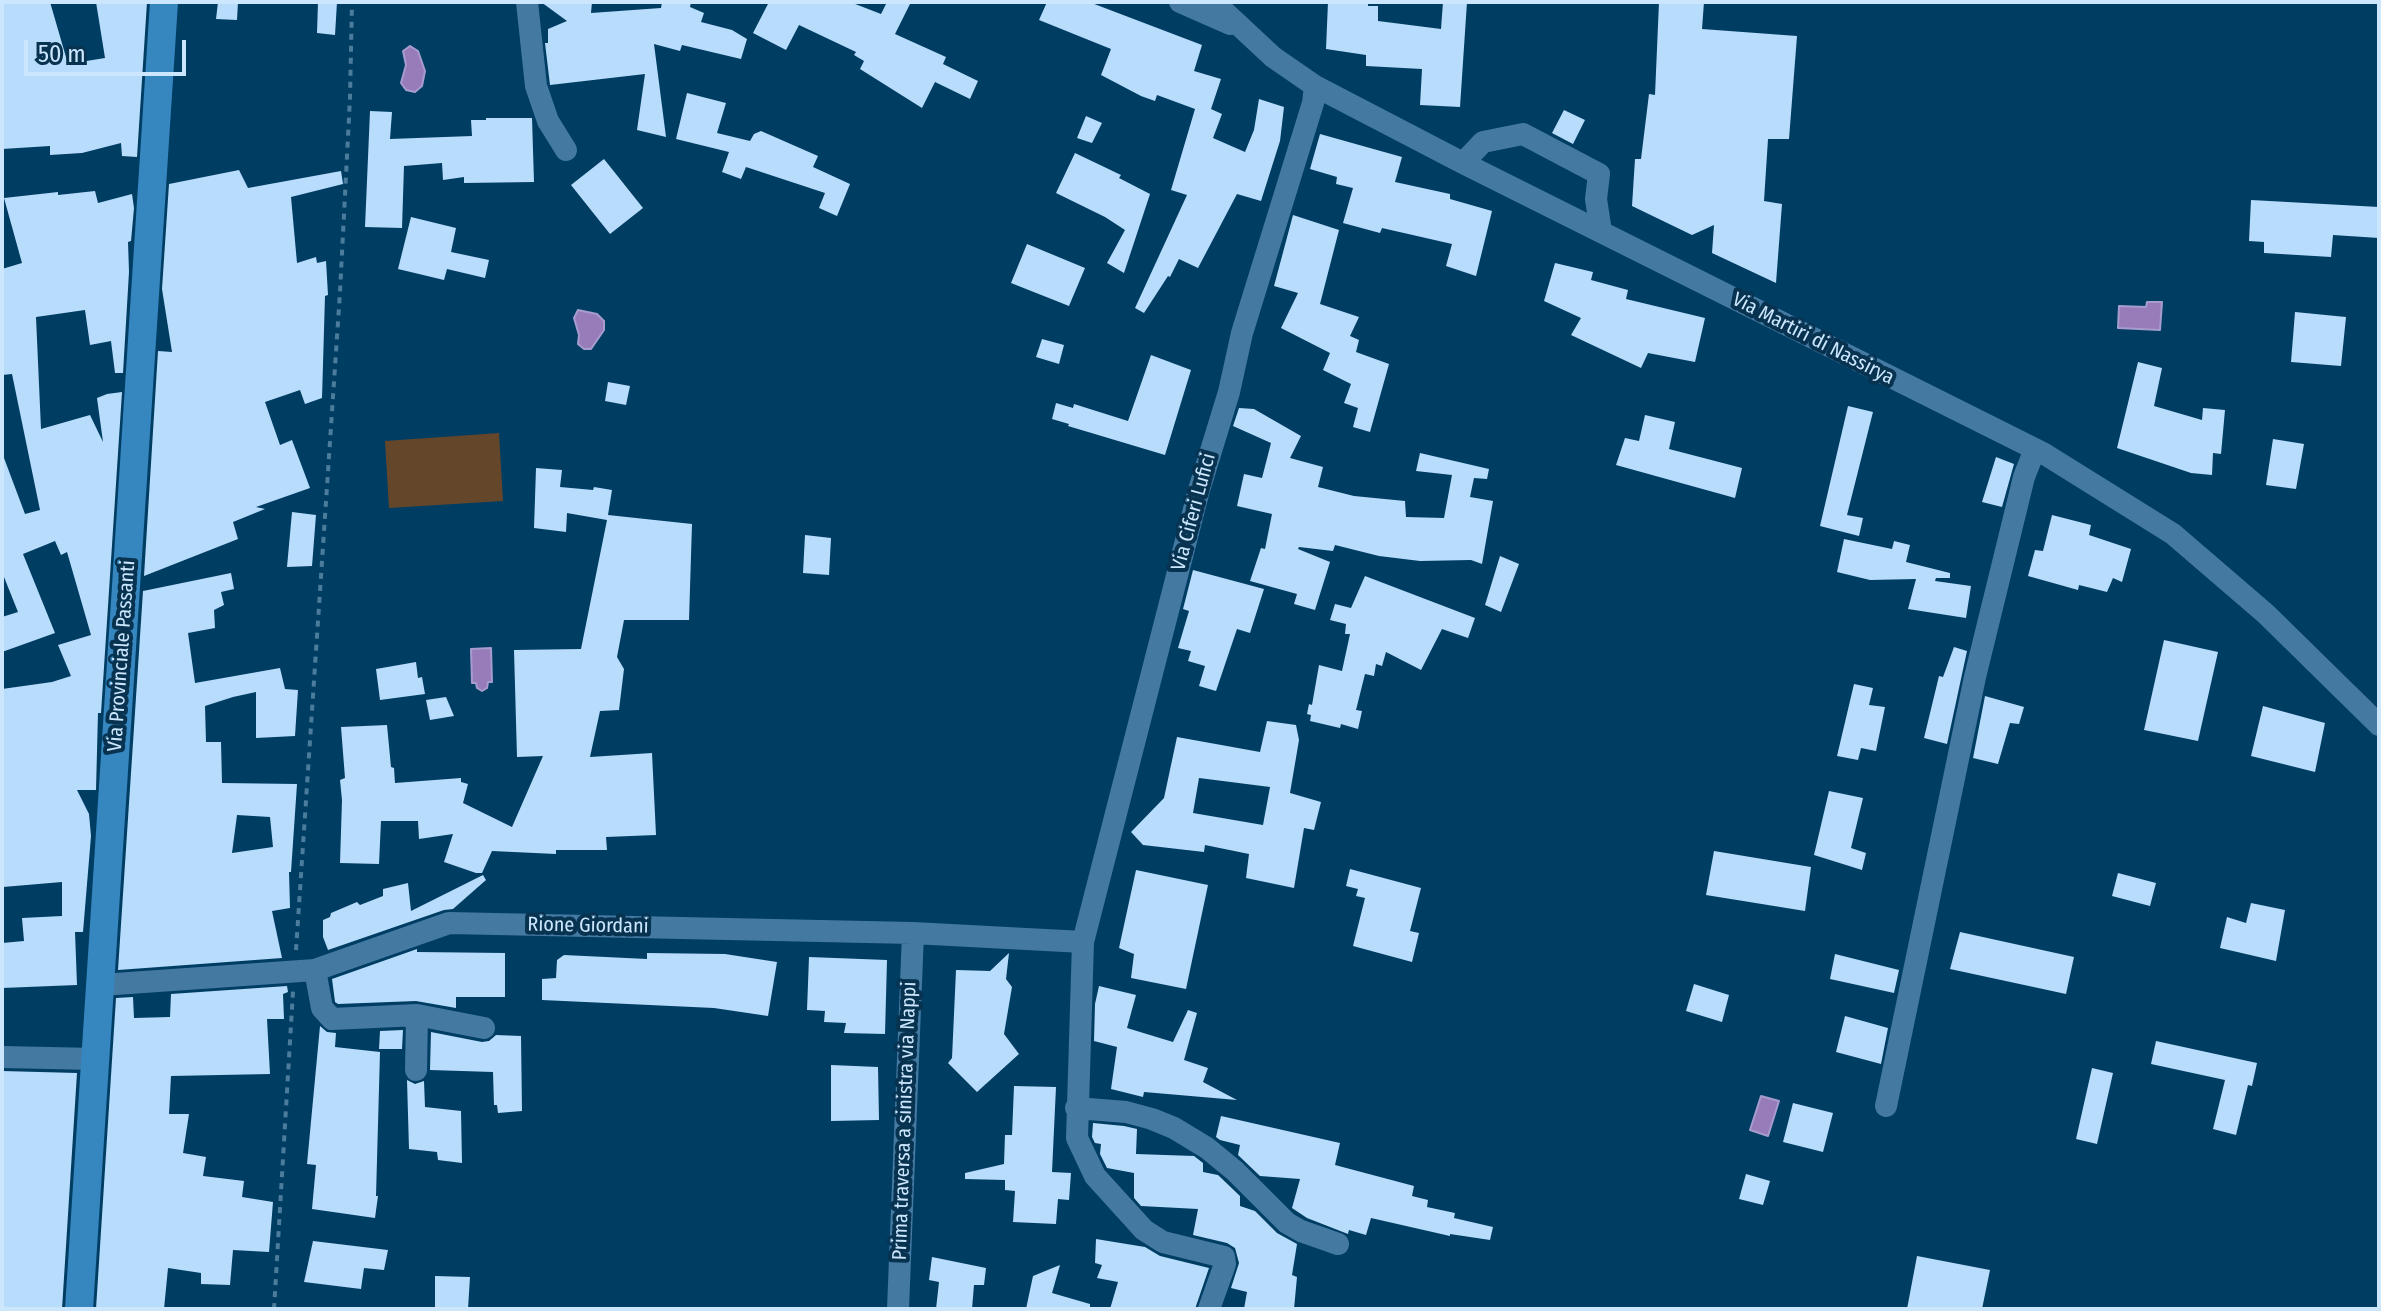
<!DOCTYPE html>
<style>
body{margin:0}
#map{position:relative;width:2381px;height:1311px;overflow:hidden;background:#003d63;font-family:"Fira Sans Condensed",sans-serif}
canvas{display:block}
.frame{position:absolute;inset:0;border:4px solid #cbe6fd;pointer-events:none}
.scale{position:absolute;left:24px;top:40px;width:162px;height:36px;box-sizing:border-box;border:4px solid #cbe6fd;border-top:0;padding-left:10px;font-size:24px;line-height:28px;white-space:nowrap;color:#cbe6fd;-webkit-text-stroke:6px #083350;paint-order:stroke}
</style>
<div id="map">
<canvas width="2381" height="1311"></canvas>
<div class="frame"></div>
<div class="scale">50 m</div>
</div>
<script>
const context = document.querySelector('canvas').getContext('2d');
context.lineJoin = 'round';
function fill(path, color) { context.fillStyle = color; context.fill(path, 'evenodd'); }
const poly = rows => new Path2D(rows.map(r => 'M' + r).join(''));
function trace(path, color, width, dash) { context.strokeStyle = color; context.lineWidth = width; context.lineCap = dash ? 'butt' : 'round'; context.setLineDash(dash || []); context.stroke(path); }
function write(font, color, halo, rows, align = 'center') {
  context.font = font + ' "Fira Sans Condensed",sans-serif'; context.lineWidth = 8; context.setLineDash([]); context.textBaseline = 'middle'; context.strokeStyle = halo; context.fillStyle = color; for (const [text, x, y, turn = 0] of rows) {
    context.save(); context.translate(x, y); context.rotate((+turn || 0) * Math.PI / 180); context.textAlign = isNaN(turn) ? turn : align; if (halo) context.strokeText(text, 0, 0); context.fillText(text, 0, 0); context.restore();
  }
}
fill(poly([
 [499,433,503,501,389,508,385,441]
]), '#64472b');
const water = poly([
 [410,46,418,51,425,71,422,86,415,92,406,90,401,83,406,65,403,51,410,46],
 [2147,302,2162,302,2160,330,2118,328,2119,306,2146,307,2147,302],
 [578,310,597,314,604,321,604,330,591,349,584,349,578,344,579,335,574,318,578,310],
 [491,648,492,682,488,682,487,688,482,691,477,688,476,683,472,683,471,649,491,648],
 [1761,1096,1779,1101,1768,1136,1750,1130,1761,1096]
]);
fill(water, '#987cba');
trace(water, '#a79cce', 2);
fill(poly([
 [2,2,50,2,68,64,105,58,96,2,147,2,137,157,122,156,121,143,82,153,50,155,50,146,2,149],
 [218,2,238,2,237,20,216,19],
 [318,2,337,2,335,35,317,33],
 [541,2,592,2,591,13,661,8,662,2,691,2,690,7,704,13,701,22,732,30,747,39,741,59,682,45,680,51,654,44,666,137,637,130,645,74,550,85,545,43,548,43,548,29,567,21],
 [769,2,850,2,881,14,887,2,911,2,895,34,946,57,943,64,978,81,970,99,935,82,922,108,860,69,864,61,854,55,856,52,799,25,786,50,753,33],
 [1047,2,1089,2,1202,45,1194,71,1221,79,1211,109,1222,114,1213,138,1245,152,1254,130,1259,99,1284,107,1280,141,1261,201,1237,194,1198,268,1179,259,1170,277,1168,276,1144,313,1135,308,1187,195,1171,190,1195,109,1157,95,1155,101,1141,96,1101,75,1111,49,1039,20],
 [1328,2,1368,2,1368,6,1378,6,1378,21,1441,29,1443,2,1467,2,1460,107,1420,105,1422,69,1366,66,1366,55,1326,49],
 [1659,2,1704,2,1702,29,1797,36,1789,139,1768,139,1764,201,1782,204,1776,283,1712,253,1714,225,1692,235,1632,206,1635,159,1641,159,1649,94,1655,95],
 [687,93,726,103,717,133,750,141,754,134,761,131,818,156,813,167,850,184,837,216,819,208,825,193,746,167,741,179,722,172,729,152,676,139],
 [1564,110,1585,120,1573,144,1552,133],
 [370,111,392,112,390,139,472,136,471,120,486,120,486,118,532,118,534,182,464,183,464,177,443,180,442,163,404,166,402,228,365,227],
 [1086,116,1102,123,1092,143,1077,138],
 [1320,134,1402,157,1395,182,1450,194,1450,199,1492,211,1476,276,1446,266,1452,244,1382,228,1380,233,1343,223,1353,188,1336,184,1337,177,1310,169],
 [1075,153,1121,175,1119,178,1150,194,1124,273,1107,263,1125,230,1105,217,1056,193],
 [604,159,643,208,610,234,571,185],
 [239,170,248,188,341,171,343,184,291,197,297,263,316,257,317,263,326,261,328,295,325,296,322,398,305,404,300,390,265,402,280,445,292,440,310,488,256,507,265,509,233,522,238,539,144,576,158,351,172,352,162,289,169,184],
 [95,191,98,203,132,194,134,208,131,241,128,242,129,272,123,373,115,373,111,341,90,345,85,310,36,317,41,429,90,415,103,442,97,398,107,394,122,392,101,713,98,713,96,790,77,790,89,814,91,836,83,932,75,932,77,985,2,988,2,943,24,941,22,918,62,916,62,882,3,887,2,689,52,682,71,676,58,645,91,635,67,552,61,555,55,541,23,554,55,633,2,652,2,617,18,612,2,572,2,458,4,458,25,514,40,510,12,374,2,375,2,269,22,263,4,198,58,192,58,195],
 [2251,200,2379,207,2379,238,2333,235,2331,257,2264,253,2264,242,2249,241],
 [1293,215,1339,230,1320,304,1359,317,1350,336,1359,340,1356,352,1389,364,1370,432,1353,427,1358,408,1344,403,1351,384,1323,370,1330,353,1281,328,1298,293,1274,286],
 [411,217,456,228,451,252,489,260,485,278,447,269,444,280,398,269],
 [1027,244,1085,268,1069,306,1011,283],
 [1555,263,1593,272,1591,280,1628,290,1626,299,1705,318,1695,362,1648,353,1641,368,1571,335,1581,318,1544,301],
 [2295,312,2346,317,2341,366,2291,362],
 [1042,339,1064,345,1059,364,1036,357],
 [1151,355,1191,370,1165,455,1068,426,1069,424,1052,419,1056,403,1073,408,1074,404,1128,421],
 [2138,362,2162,368,2154,406,2202,420,2203,408,2225,410,2221,454,2213,453,2212,475,2191,473,2117,448],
 [608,382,630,386,626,405,605,401],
 [1848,406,1873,412,1847,515,1863,518,1859,536,1820,526],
 [1239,408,1254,409,1301,436,1290,458,1323,467,1318,487,1354,496,1405,501,1406,517,1444,518,1452,475,1416,471,1420,453,1489,469,1487,479,1474,478,1470,497,1493,501,1482,564,1471,560,1420,561,1379,556,1335,545,1333,551,1299,547,1298,549,1330,562,1315,610,1294,604,1297,594,1250,581,1261,548,1265,549,1272,514,1237,506,1244,474,1262,478,1271,443,1233,426],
 [1645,415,1675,422,1669,449,1742,468,1735,498,1616,465,1625,438,1639,441],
 [2273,439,2304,444,2296,489,2266,485],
 [1996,457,2014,464,2002,507,1982,502],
 [536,468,562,470,560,487,593,490,594,487,612,490,608,515,692,524,689,620,624,620,617,657,624,669,619,710,600,711,590,757,652,753,656,835,606,837,607,850,556,850,556,854,492,851,482,873,476,873,444,862,453,834,419,839,418,821,381,821,379,864,340,863,342,800,340,780,345,778,341,727,387,725,391,767,394,768,395,783,461,778,461,782,468,784,463,803,512,827,543,756,517,757,514,650,581,649,607,520,567,513,566,532,534,528],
 [292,512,316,515,312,566,287,567],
 [2052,515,2091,525,2089,535,2131,549,2122,582,2113,578,2107,592,2079,585,2078,590,2028,576,2035,550,2043,551],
 [805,535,831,538,829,575,803,573],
 [1844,539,1892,549,1894,541,1910,545,1906,562,1950,573,1950,578,1936,578,1935,581,1971,586,1966,618,1908,609,1916,579,1870,580,1837,572],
 [1500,556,1519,564,1501,612,1485,605],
 [1193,570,1264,589,1250,633,1237,629,1216,691,1199,686,1205,666,1188,661,1191,651,1178,648,1189,611,1183,609],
 [231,573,234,589,221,592,224,605,214,610,215,628,188,633,195,683,280,668,285,689,298,690,295,736,256,738,256,692,233,697,205,706,206,742,221,742,222,783,297,784,291,872,289,872,290,908,272,911,282,958,118,970,143,591],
 [237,815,270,817,273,847,232,853],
 [1365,576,1475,618,1468,638,1442,629,1421,670,1386,652,1382,666,1376,664,1374,676,1365,674,1356,710,1362,711,1358,729,1341,724,1340,728,1310,721,1311,715,1307,714,1309,704,1312,705,1319,665,1342,671,1350,634,1345,634,1346,624,1330,620,1335,604,1351,608],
 [2164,640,2218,652,2198,741,2144,730],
 [1954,647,1967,651,1947,744,1924,738,1939,676,1943,677],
 [416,662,418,678,422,677,425,694,380,700,376,669],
 [1854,684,1873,688,1869,705,1885,707,1876,751,1861,748,1858,760,1837,756],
 [1985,696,2024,707,2019,724,2010,723,1998,764,1973,758],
 [446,697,454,716,430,720,426,700],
 [2263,706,2325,723,2315,772,2251,756],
 [1267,721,1296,725,1299,740,1290,793,1321,802,1314,830,1304,828,1294,888,1246,878,1249,854,1205,845,1204,852,1143,845,1131,832,1164,798,1177,737,1260,752],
 [1199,778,1270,787,1263,825,1193,813],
 [1829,791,1863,798,1851,848,1866,853,1862,870,1814,855],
 [1714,851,1811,867,1805,911,1706,895],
 [1350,869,1421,888,1410,931,1419,933,1412,962,1353,946,1365,898,1356,896,1358,889,1346,886],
 [1136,870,1208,885,1186,989,1131,978,1134,954,1119,948],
 [2118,873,2156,883,2150,906,2112,896],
 [483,875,486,880,453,909,444,910,328,950,323,937,323,920,330,917,331,913,357,902,360,905,383,896,383,889,408,883,411,911],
 [2251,903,2285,910,2276,961,2220,948,2227,917,2246,923],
 [1960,932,2074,957,2066,994,1950,969],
 [417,949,417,952,505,953,505,997,456,997,456,1008,416,1001,338,1004,335,1002,332,979],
 [647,953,725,954,777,962,768,1016,714,1008,542,1000,542,979,556,978,557,960,564,955,647,959],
 [1009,953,1006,979,1012,987,1004,1034,1019,1054,977,1092,948,1063,952,1058,956,970,990,971],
 [1835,954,1899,970,1894,993,1830,979],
 [809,957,887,960,885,1034,844,1033,846,1023,824,1022,825,1011,807,1010],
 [1694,984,1729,995,1722,1022,1686,1011],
 [287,986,288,992,283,994,284,1019,267,1019,270,1074,171,1076,169,1114,189,1114,183,1153,206,1157,203,1176,244,1181,242,1197,273,1202,269,1252,233,1250,230,1285,201,1284,201,1273,168,1268,164,1309,96,1309,116,998,133,997,134,1018,170,1017,171,994],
 [1099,986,1136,995,1127,1028,1173,1042,1188,1010,1197,1013,1184,1060,1208,1068,1203,1082,1237,1100,1144,1092,1143,1097,1111,1089,1117,1047,1094,1041,1095,1004],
 [1845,1016,1888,1028,1881,1064,1836,1052],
 [320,1026,327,1032,336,1033,335,1047,380,1052,376,1196,378,1196,375,1218,312,1209,316,1165,307,1164],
 [403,1030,402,1049,379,1049,380,1031],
 [431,1032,482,1042,489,1041,496,1035,521,1036,522,1111,498,1113,497,1105,494,1105,493,1072,430,1070],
 [2156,1041,2257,1063,2252,1086,2248,1085,2236,1135,2213,1129,2225,1080,2151,1064],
 [831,1065,878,1067,879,1120,831,1121],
 [2092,1068,2113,1073,2097,1144,2076,1139],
 [2,1071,77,1073,62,1309,2,1309],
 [407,1080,415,1084,424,1081,425,1107,461,1111,462,1163,438,1160,437,1152,409,1149],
 [1014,1086,1056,1087,1052,1172,1071,1173,1069,1200,1058,1199,1056,1224,1013,1222,1015,1191,1005,1190,1005,1180,965,1179,965,1173,1004,1164,1005,1135,1012,1135],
 [1793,1103,1833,1113,1823,1152,1783,1142],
 [1221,1116,1340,1143,1335,1165,1414,1186,1412,1196,1428,1200,1427,1207,1455,1213,1454,1218,1493,1227,1490,1240,1450,1234,1450,1236,1371,1218,1366,1235,1349,1230,1348,1234,1307,1218,1292,1208,1300,1179,1260,1176,1238,1155,1240,1145,1220,1140,1216,1137],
 [1093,1123,1124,1126,1137,1129,1136,1154,1194,1156,1203,1163,1203,1172,1218,1175,1240,1196,1240,1206,1255,1211,1277,1233,1297,1244,1292,1275,1297,1277,1294,1309,1244,1309,1247,1292,1231,1288,1239,1263,1235,1248,1227,1243,1193,1235,1198,1209,1141,1206,1134,1198,1134,1173,1107,1168,1100,1154,1101,1144,1095,1143,1092,1137],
 [1746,1174,1770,1181,1763,1205,1739,1199],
 [1096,1239,1145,1247,1160,1256,1209,1268,1195,1309,1110,1309,1118,1282,1097,1278,1102,1265,1095,1263],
 [313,1241,388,1250,384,1270,364,1268,361,1289,304,1282],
 [1917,1256,1990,1270,1982,1309,1907,1309],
 [932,1257,986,1268,984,1285,974,1285,972,1309,936,1309,939,1282,929,1280],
 [1060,1265,1052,1293,1090,1304,1090,1309,1026,1309,1033,1276],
 [435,1276,470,1277,468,1309,435,1309]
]), '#b8dcfb');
trace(poly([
 [296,950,340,292,350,98,352,2],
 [274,1309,293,991]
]), '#4c7c9c', 4, [6, 6]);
trace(poly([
 [527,2,536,86,548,121,566,150],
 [1180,2,1230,24],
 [1214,2,1273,57,1315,86,1463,163,2043,453,2173,534,2266,614,2379,725],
 [1463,163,1483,142,1523,134,1599,174,1596,199,1601,232],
 [315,970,322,1008,332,1019,417,1015,416,1070],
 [101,985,315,970,449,923,913,933,1083,942],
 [417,1015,484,1028],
 [2,1057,96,1059],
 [1886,1106,1975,677,2024,477,2035,449],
 [1076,1108,1126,1112,1152,1119,1174,1128,1207,1148,1235,1171,1287,1223,1301,1231,1338,1244],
 [898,1309,913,933],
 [1209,1309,1225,1264,1224,1257,1163,1242,1144,1230,1095,1176,1077,1138,1083,942,1199,490,1229,392,1242,333,1313,103,1315,86]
]), '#4479a2', 22);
trace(poly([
 [79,1309,164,2]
]), '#3686bf', 28);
write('20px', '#cbe6fd', '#083350', [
 ["Via Martiri di Nassirya",1813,339,27],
 ["Via Ciferi Lufici",1194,512,-75],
 ["Via Provinciale Passanti",122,656,-86],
 ["Rione Giordani",588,926,1],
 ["Prima traversa a sinistra via Nappi",905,1121,-88]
]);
</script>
